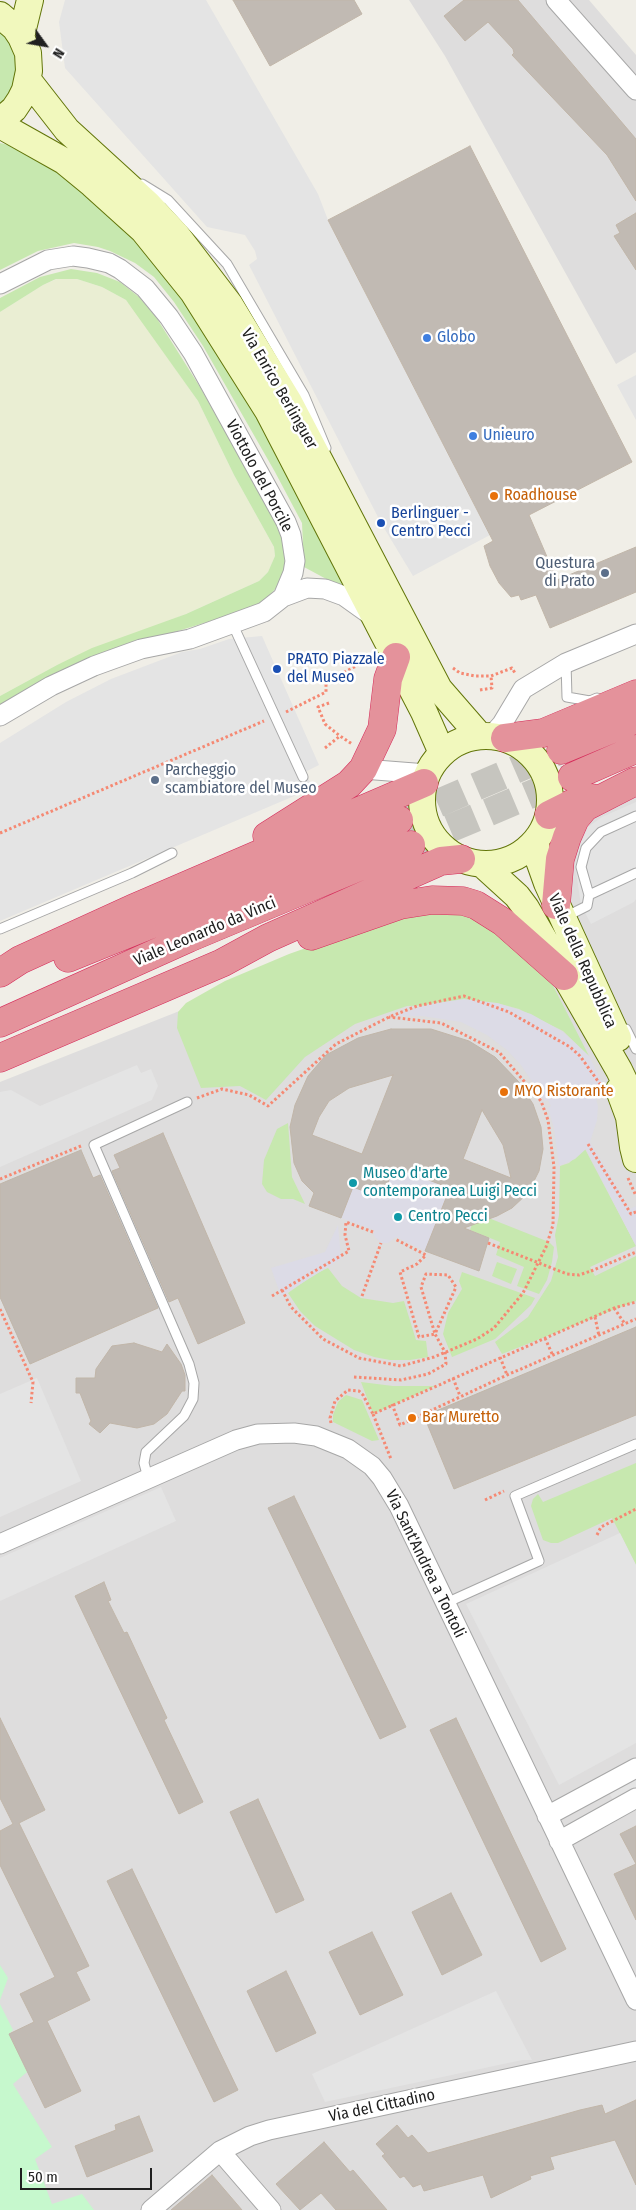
<!DOCTYPE html>
<style>
body{margin:0}
#map{position:relative;width:636px;height:2210px;overflow:hidden;background:#f0eee7;font-family:"Fira Sans Condensed",sans-serif}
canvas{display:block}
.north{position:absolute;left:20px;top:20px;width:50px;height:50px;-webkit-text-stroke:4px #fff;paint-order:stroke;rotate:122deg;font-size:14px;font-weight:700;line-height:20px;text-align:center;color:#202020}
.north::after{content:'';display:block;margin:auto;width:18px;height:22px;background:#202020;clip-path:polygon(50% 0,100% 100%,50% 72%,0 100%)}
.scale{position:absolute;left:20px;top:2168px;width:132px;height:22px;box-sizing:border-box;border:2px solid #202020;border-top:0;padding-left:6px;font-size:15px;line-height:18px;white-space:nowrap;color:#202020;-webkit-text-stroke:4px #fff;paint-order:stroke}
</style>
<div id="map">
<canvas width="636" height="2210"></canvas>
<div class="north">N</div>
<div class="scale">50 m</div>
</div>
<script>
const context = document.querySelector('canvas').getContext('2d');
context.lineJoin = 'round';
function fill(path, color) { context.fillStyle = color; context.fill(path, 'evenodd'); }
const poly = rows => new Path2D(rows.map(r => 'M' + r).join(''));
function trace(path, color, width, dash) { context.strokeStyle = color; context.lineWidth = width; context.lineCap = dash ? 'butt' : 'round'; context.setLineDash(dash || []); context.stroke(path); }
function write(font, color, halo, rows, align = 'center') {
  context.font = font + ' "Fira Sans Condensed",sans-serif'; context.lineWidth = 5; context.setLineDash([]); context.textBaseline = 'middle'; context.strokeStyle = halo; context.fillStyle = color; for (const [text, x, y, turn = 0] of rows) {
    context.save(); context.translate(x, y); context.rotate((+turn || 0) * Math.PI / 180); context.textAlign = isNaN(turn) ? turn : align; if (halo) context.strokeText(text, 0, 0); context.fillText(text, 0, 0); context.restore();
  }
}
fill(poly([
 [409,0,589,0,636,55,636,352,616,364,445,56],
 [636,796,636,2210,0,2210,0,1082,321,955,483,926,556,905,574,852,594,816]
]), '#dedddd');
fill(poly([
 [57,279,77,279,102,287,126,300,135,310,198,401,234,475,274,547,275,556,268,572,259,581,186,614,57,665,0,696,0,312,43,285]
]), '#eaeed3');
fill(poly([
 [0,31,7,38,16,55,17,69,11,93,0,106],
 [0,143,13,146,41,159,116,218,179,290,242,388,348,585,343,588,304,567,302,523,275,472,203,346,174,302,154,277,135,263,110,251,98,247,74,243,38,251,0,270],
 [71,269,97,273,120,282,139,297,156,317,200,387,253,481,286,543,287,564,279,585,263,602,237,613,155,638,0,710,0,696,57,665,92,648,186,614,259,581,268,572,275,556,274,547,234,475,198,401,126,300,102,287,77,279,56,279,43,285,0,312,0,298,40,277],
 [422,907,465,908,542,964,589,1056,563,1031,519,1009,497,1003,407,1006,355,1024,305,1057,266,1100,240,1086,201,1088,177,1028,178,1012,186,1003,225,981,289,954],
 [288,1123,292,1177,305,1204,293,1199,281,1199,267,1192,262,1184,264,1160,277,1129],
 [585,1149,636,1246,590,1267,595,1276,636,1256,636,1301,502,1354,495,1342,528,1317,551,1281,558,1257,555,1235,559,1215,560,1166,569,1163],
 [476,1213,549,1242,554,1247,552,1262,547,1280,539,1294,517,1286,524,1267,496,1255,500,1242,470,1230],
 [497,1262,517,1269,511,1284,492,1276],
 [328,1268,342,1286,361,1298,393,1303,404,1301,416,1340,426,1341,428,1357,410,1360,390,1360,374,1357,354,1350,315,1326,300,1311,288,1293,315,1274],
 [462,1272,535,1298,531,1305,495,1339,452,1357,443,1334,448,1313,462,1289,459,1281],
 [361,1382,393,1386,435,1386,373,1414],
 [346,1395,362,1400,379,1440,372,1441,333,1422,333,1415,338,1402],
 [636,1463,636,1565,612,1518,558,1543,551,1543,543,1540,531,1506,533,1499,538,1494,543,1502]
]), '#c7e8af');
fill(poly([
 [0,1965,8,1978,0,2000],
 [0,2004,13,2030,9,2034,27,2072,13,2084,52,2147,35,2159,52,2204,82,2194,94,2210,0,2210]
]), '#c6f8cd');
fill(poly([
 [65,0,206,0,318,194,328,220,490,535,413,576,381,523,249,265,257,259,255,251,245,235,207,227,65,68,59,22],
 [636,375,636,420,617,385],
 [262,636,319,765,305,772,313,788,0,921,0,743,66,702,111,679,182,652,200,649,229,639],
 [636,802,636,899,634,902,591,924,581,905,575,865,579,847,588,827,602,817],
 [137,1065,141,1073,151,1069,158,1086,152,1100,0,1167,0,1092,11,1090,40,1106],
 [37,1378,81,1481,0,1517,0,1394],
 [161,1487,176,1521,0,1601,0,1558],
 [620,1533,636,1565,636,1743,559,1785,466,1604],
 [636,1778,636,1792,615,1803,609,1793],
 [496,1991,532,2060,522,2060,325,2102,312,2074]
]), '#e4e4e4');
fill(poly([
 [464,999,497,1003,531,1014,563,1032,589,1056,604,1086,594,1090,598,1107,597,1120,590,1142,630,1209,636,1206,636,1246,586,1149,575,1159,559,1166,554,1128,548,1108,551,1106,548,1100,545,1101,521,1065,507,1050,487,1035,461,1022,422,1016,394,1016,429,1004],
 [394,1167,450,1188,425,1251,396,1237,388,1243,381,1243,374,1236,374,1230,341,1218,353,1187,382,1198],
 [338,1225,341,1259,281,1296,271,1268,325,1252]
]), '#dcdbe6');
const building = poly([
 [233,0,354,0,362,14,270,66,233,0],
 [464,0,518,0,529,13,636,139,636,201,607,155,512,55,514,53,513,49,488,22,465,41,444,16,464,0],
 [470,146,632,462,529,515,557,580,636,547,636,592,550,628,536,595,521,600,519,595,511,597,499,583,490,566,484,546,493,541,328,220,470,146],
 [636,213,636,270,614,236,620,233,616,225,636,213],
 [391,1029,431,1029,469,1041,495,1057,518,1081,533,1104,541,1127,543,1149,539,1171,528,1193,512,1208,497,1216,464,1228,489,1238,479,1271,425,1251,450,1188,394,1167,382,1198,353,1187,341,1218,309,1206,314,1193,302,1181,294,1163,290,1127,295,1105,308,1076,326,1055,358,1038,391,1029],
 [393,1075,362,1154,312,1135,319,1117,329,1101,349,1088,393,1075],
 [482,1110,503,1145,511,1178,463,1159,482,1110],
 [163,1133,245,1323,198,1344,178,1298,169,1302,112,1171,120,1168,114,1155,163,1133],
 [81,1150,93,1178,100,1175,158,1308,30,1364,0,1297,0,1184,81,1150],
 [636,1327,636,1415,454,1489,424,1416,636,1327],
 [134,1343,162,1352,167,1344,181,1364,185,1375,185,1391,182,1391,167,1414,154,1424,137,1428,110,1423,100,1433,89,1424,91,1421,80,1393,76,1393,76,1378,95,1378,96,1369,112,1346,134,1343],
 [294,1496,406,1727,380,1739,268,1508,294,1496],
 [104,1582,111,1600,108,1601,124,1633,127,1632,167,1718,164,1720,203,1802,179,1814,75,1596,104,1582],
 [0,1718,45,1810,19,1823,89,1966,76,1972,90,2000,47,2021,81,2091,45,2108,9,2034,34,2022,20,1994,55,1977,0,1865,0,1831,13,1824,0,1798,0,1718],
 [456,1718,566,1949,541,1962,430,1730,456,1718],
 [258,1799,304,1900,276,1913,230,1812,258,1799],
 [636,1826,636,1920,614,1874,636,1864,620,1834,636,1826],
 [132,1869,238,2090,214,2102,107,1881,132,1869],
 [451,1893,482,1955,442,1975,412,1912,451,1893],
 [372,1932,403,1995,360,2015,329,1952,372,1932],
 [286,1971,316,2033,276,2052,247,1991,286,1971],
 [636,2100,636,2185,615,2140,550,2157,554,2169,530,2176,531,2179,491,2198,483,2175,424,2191,421,2184,413,2187,404,2176,400,2178,382,2156,385,2154,376,2144,397,2125,408,2138,412,2135,428,2153,580,2110,602,2105,605,2114,636,2100],
 [139,2116,153,2151,87,2177,75,2146,116,2130,115,2125,139,2116],
 [324,2142,350,2172,353,2170,387,2210,336,2210,321,2193,300,2210,276,2184,324,2142],
 [212,2175,242,2210,171,2210,212,2175]
]);
fill(building, '#c1bab3');
trace(building, '#c1b6a9', 1);
trace(poly([
 [399,820,561,750],
 [411,845,572,777]
]), '#c6c5bf', 28, [28, 14]);
const lane = poly([
 [142,184,168,200,227,264,304,395,326,448],
 [233,625,303,777],
 [566,663,567,697,590,701,597,698],
 [589,895,636,873],
 [565,917,587,906,589,895,581,867,586,848,601,832,636,816],
 [0,929,132,873,172,853],
 [626,1029,636,1049],
 [148,1478,144,1463,146,1452,184,1416,193,1399,194,1383,189,1364,94,1145,187,1102],
 [446,1603,539,1561,515,1496,636,1444]
]);
const street = poly([
 [556,0,636,90],
 [0,284,48,260,73,256,88,258,109,263,120,269,145,288,169,317,193,353,286,522,291,535,295,561,293,573,283,597,264,612,190,639,141,649,94,666,51,686,0,716],
 [283,597,307,588,325,589,344,596,372,616],
 [492,735,502,724,523,689,566,663,636,634],
 [363,769,427,774],
 [0,1544,236,1440,258,1434,294,1433,316,1436,348,1449,372,1466,382,1478,399,1506,636,2000],
 [547,1816,636,1768],
 [559,1841,636,1798],
 [220,2151,271,2210],
 [151,2210,220,2151,250,2136,269,2130,636,2051]
]);
const secondary = poly([
 [0,15,15,28,21,37,28,53,29,71,25,90,20,100,14,109,0,121],
 [21,37,30,0],
 [28,80,67,130,148,204,175,233,230,305,289,402,439,689,479,735],
 [0,125,64,161,92,184,143,230,193,292,268,411,424,712,442,753],
 '422 800a64 64 0 1 1 128 0a64 64 0 1 1-128 0Z',
 [536,841,537,855,547,883,618,1038],
 [483,865,517,896,526,908,619,1070,636,1105],
 [619,1090,629,1117,633,1147,636,1159]
]);
const highway = poly([
 [505,738,543,733,636,694],
 [561,750,636,719],
 [572,777,636,749],
 [549,815,575,802,592,798],
 [267,836,349,784,363,769,382,729,388,679,396,657],
 [556,905,560,859,567,837,575,819,585,807,636,781],
 [311,936,400,905,432,900,463,901,476,905,503,922,564,976],
 [68,958,184,911,399,820],
 [0,973,20,960,134,908,424,783],
 [0,1023,189,938,411,845],
 [0,1058,222,963,268,938,441,861,461,859]
]);
trace(lane, '#a7a7a7', 11);
trace(street, '#a7a7a7', 21);
trace(secondary, '#627509', 28);
trace(highway, '#d52c5a', 29);
trace(poly([
 [453,668,460,673,475,676,491,676,512,668,515,673],
 [480,690,492,688,491,676],
 [329,703,318,707,325,724,340,736],
 [286,712,326,692,326,682,373,657],
 [325,748,340,736,352,744],
 [0,833,264,721],
 [197,1098,222,1089,249,1095,268,1106,336,1044,389,1017,417,1006,464,996,509,1012,570,1047,580,1056,600,1084],
 [588,1144,631,1214,636,1212],
 [628,1178,636,1196],
 [0,1179,81,1146],
 [591,1271,636,1252],
 [282,1290,291,1307,323,1339,359,1358,401,1366,434,1357,477,1339,494,1328,523,1293,546,1247,553,1225,554,1167,548,1120,541,1101,499,1052,441,1023,389,1017],
 [272,1296,349,1251,345,1235,346,1222,373,1232],
 [362,1296,381,1243],
 [614,1308,625,1324],
 [0,1309,33,1382,31,1403],
 [595,1317,599,1336],
 [545,1338,553,1356],
 [500,1357,507,1375],
 [354,1377,401,1380,428,1374,446,1364,445,1352,435,1334,456,1287,448,1275,426,1274,421,1287,435,1334,419,1337,400,1272,417,1264,426,1255,395,1239],
 [453,1378,460,1396],
 [392,1404,400,1425,507,1375,636,1319],
 [373,1414,391,1459],
 [331,1423,330,1418,335,1401,348,1390,359,1391,363,1395,373,1414,614,1308,636,1302],
 [485,1500,504,1491],
 [597,1535,601,1527,636,1509]
]), '#f58973', 3, [2.5, 2.5]);
trace(lane, '#fff', 9);
trace(street, '#fff', 19);
trace(secondary, '#f1f8bd', 26);
trace(highway, '#e4929b', 28);
trace(poly([
 [488,1243,567,1274,579,1275,591,1271]
]), '#f58973', 3, [2.5, 2.5]);
for (const [x, y, r, color] of [
 [427,338,5,"#3f7fe0"],
 [473,436,5,"#3f7fe0"],
 [494,496,5,"#e8710a"],
 [381,523,5,"#1a4fb4"],
 [605,573,5,"#5c6f8a"],
 [277,669,5,"#1a4fb4"],
 [155,780,5,"#5c6f8a"],
 [504,1092,5,"#e8710a"],
 [353,1183,5,"#0f9aa8"],
 [398,1217,5,"#0f9aa8"],
 [412,1418,5,"#e8710a"]
]) { const dot = new Path2D(); dot.arc(x, y, r, 0, 2 * Math.PI); context.fillStyle = color; context.fill(dot); trace(dot, '#fff', 2); }
write('16px', '#366cbe', '#fff', [
 ["Globo",437,338],
 ["Unieuro",483,436]
], 'left');
write('16px', '#202020', '#fff', [
 ["Via Enrico Berlinguer",279,389,60],
 ["Viottolo del Porcile",259,476,62],
 ["Viale Leonardo da Vinci",205,932,-23],
 ["Viale della Repubblica",582,961,66],
 ["Via Sant'Andrea a Tontoli",425,1564,64],
 ["Via del Cittadino",382,2106,-12]
]);
write('16px', '#c56008', '#fff', [
 ["Roadhouse",504,496],
 ["MYO Ristorante",514,1092],
 ["Bar Muretto",422,1418]
], 'left');
write('16px', '#164399', '#fff', [
 ["Berlinguer -",391,514],
 ["Centro Pecci",391,532],
 ["PRATO Piazzale",287,660],
 ["del Museo",287,678]
], 'left');
write('16px', '#4e5e75', '#fff', [
 ["Questura",595,564],
 ["di Prato",595,582],
 ["Parcheggio",165,771,"left"],
 ["scambiatore del Museo",165,789,"left"]
], 'right');
write('16px', '#0d838f', '#fff', [
 ["Museo d'arte",363,1174],
 ["contemporanea Luigi Pecci",363,1192],
 ["Centro Pecci",408,1217]
], 'left');
</script>
